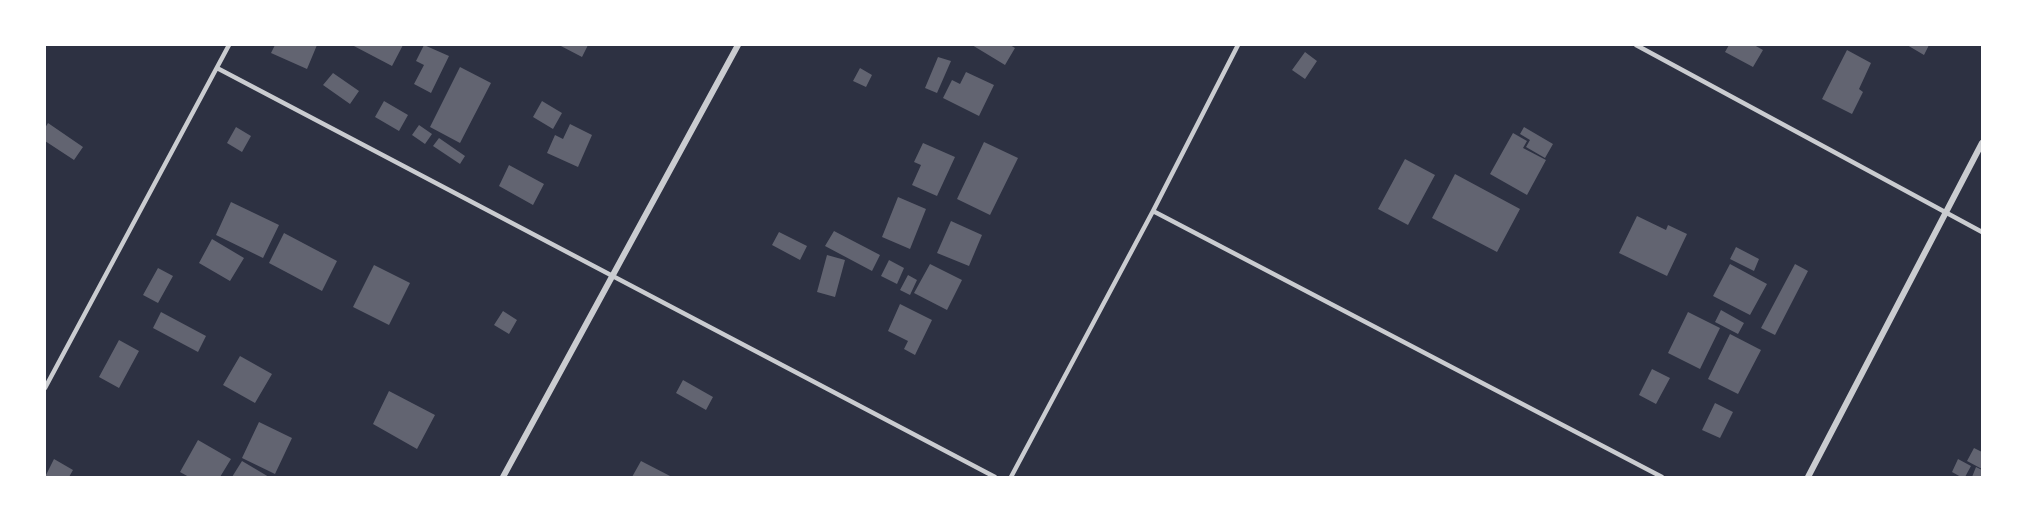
<!DOCTYPE html>
<style>
body{margin:0}
#map{position:relative;width:2027px;height:522px;overflow:hidden;background:#2d3142;font-family:Roboto,sans-serif}
canvas{display:block}
.frame{position:absolute;inset:0;border:46px solid #fff;pointer-events:none}
</style>
<div id="map">
<canvas width="2027" height="522"></canvas>
<div class="frame"></div>
</div>
<script>
const context = document.querySelector('canvas').getContext('2d');
context.lineJoin = 'round';
function fill(path, color) { context.fillStyle = color; context.fill(path, 'evenodd'); }
const poly = rows => new Path2D(rows.map(r => 'M' + r).join(''));
function trace(path, color, width, dash) { context.strokeStyle = color; context.lineWidth = width; context.lineCap = dash ? 'butt' : 'round'; context.setLineDash(dash || []); context.stroke(path); }
fill(poly([
 [275,45,317,45,307,69,271,53],
 [352,45,403,45,392,66],
 [424,45,449,56,431,93,414,84,424,65,416,61],
 [559,45,588,45,582,57],
 [972,45,1010,45,1015,48,1005,65],
 [1729,45,1754,45,1763,50,1753,67,1725,52],
 [1907,45,1929,45,1924,55],
 [1847,50,1871,63,1859,89,1863,92,1852,114,1822,99],
 [1305,52,1317,61,1305,79,1292,70],
 [938,57,951,61,937,93,925,88],
 [460,67,491,83,460,143,430,127],
 [860,68,872,75,866,87,853,81],
 [966,72,994,85,979,116,943,98,952,80,960,84],
 [333,73,359,91,350,104,323,85],
 [384,101,408,115,399,131,375,117],
 [542,101,562,113,553,129,533,117],
 [48,123,83,147,74,160,45,141,45,128],
 [570,124,592,135,578,167,547,153,555,135,563,139],
 [419,125,432,134,425,144,412,135],
 [236,127,251,136,242,152,227,143],
 [1524,127,1553,144,1545,158,1526,147,1530,140,1520,134],
 [1513,133,1527,141,1523,148,1546,160,1527,195,1490,174],
 [439,138,465,156,460,164,433,146],
 [984,142,1018,158,990,215,957,199],
 [923,143,955,157,937,196,912,185,921,165,914,162],
 [1405,159,1435,175,1408,225,1378,209],
 [509,165,544,184,533,205,499,186],
 [1455,174,1520,209,1497,252,1432,218],
 [898,197,926,209,910,249,882,237],
 [231,202,279,225,263,258,216,235],
 [1637,216,1666,230,1668,225,1687,234,1667,276,1619,253],
 [951,221,982,235,969,266,937,253],
 [834,231,880,255,872,271,825,246],
 [779,232,807,246,800,260,772,245],
 [284,233,337,261,322,291,269,263],
 [212,239,244,258,230,281,199,263],
 [1736,247,1759,259,1754,271,1730,259],
 [827,255,845,260,835,297,817,292],
 [889,260,904,268,897,284,881,276],
 [930,264,962,280,947,310,914,293],
 [1730,264,1767,284,1750,315,1713,296],
 [1795,264,1808,271,1775,335,1761,328],
 [374,265,410,283,389,325,353,307],
 [158,268,173,276,158,303,143,295],
 [908,275,917,280,910,295,900,290],
 [900,304,932,320,915,355,904,349,908,341,888,331],
 [1721,310,1744,323,1738,334,1715,322],
 [503,311,517,320,509,334,494,325],
 [161,312,206,336,198,352,153,328],
 [1688,312,1720,328,1700,369,1668,353],
 [1730,334,1761,350,1738,394,1708,379],
 [119,340,139,351,119,388,99,377],
 [240,356,272,374,255,403,223,385],
 [1652,369,1670,378,1656,404,1639,395],
 [683,380,713,397,706,410,676,393],
 [389,391,435,415,417,449,373,424],
 [1715,403,1733,412,1720,438,1702,430],
 [259,422,292,438,275,474,242,458],
 [198,440,231,459,220,477,189,477,180,472],
 [1974,448,1982,452,1982,469,1967,461],
 [54,459,73,470,69,477,45,477],
 [1958,459,1971,466,1965,477,1961,477,1952,472],
 [242,461,269,477,232,477],
 [641,461,672,477,632,477],
 [1976,467,1982,470,1982,477,1972,477]
]), '#626471');
trace(poly([
 [1636,45,1982,232],
 [217,68,995,477],
 [1153,211,1662,477],
 [45,388,229,45],
 [1011,477,1153,211,1238,45]
]), '#caccd0', 4.5);
trace(poly([
 [503,477,738,45],
 [1808,477,1982,143]
]), '#caccd0', 6);
</script>
